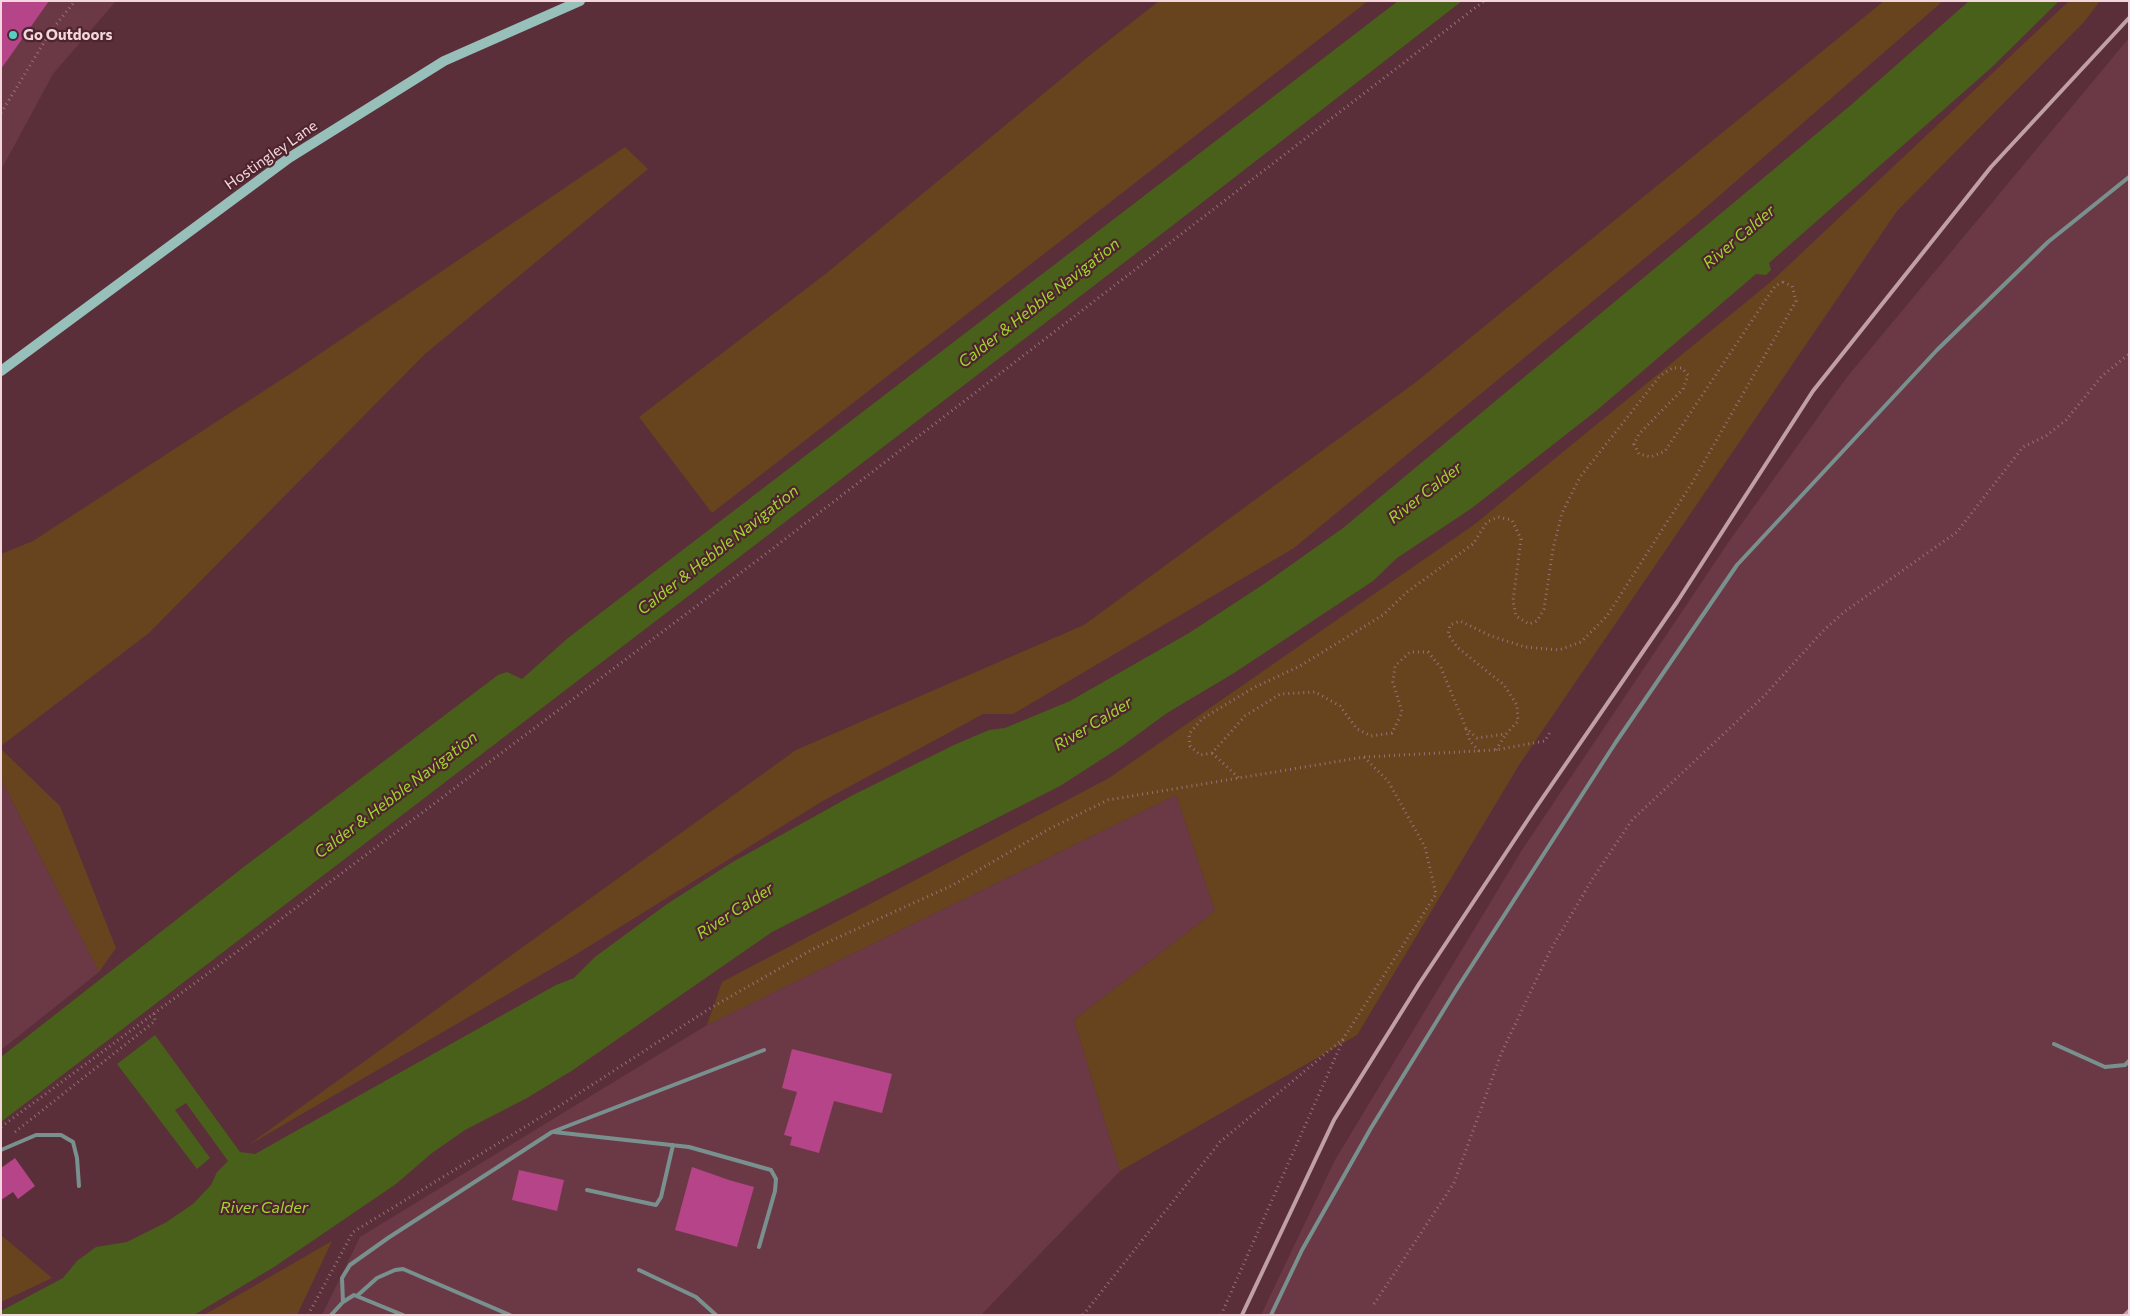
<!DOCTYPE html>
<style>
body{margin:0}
#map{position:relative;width:2130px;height:1316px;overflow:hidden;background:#5a2f39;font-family:Commissioner,sans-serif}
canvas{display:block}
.frame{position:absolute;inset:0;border:2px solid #f3d7dc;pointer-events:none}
</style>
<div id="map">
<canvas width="2130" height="1316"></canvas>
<div class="frame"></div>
</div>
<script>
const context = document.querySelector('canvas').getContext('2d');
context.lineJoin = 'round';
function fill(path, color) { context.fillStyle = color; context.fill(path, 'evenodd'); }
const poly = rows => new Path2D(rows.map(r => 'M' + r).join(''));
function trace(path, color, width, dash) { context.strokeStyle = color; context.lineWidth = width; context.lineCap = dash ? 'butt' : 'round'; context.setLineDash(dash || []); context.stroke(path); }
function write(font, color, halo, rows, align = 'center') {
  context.font = font + ' Commissioner,sans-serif'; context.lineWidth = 4.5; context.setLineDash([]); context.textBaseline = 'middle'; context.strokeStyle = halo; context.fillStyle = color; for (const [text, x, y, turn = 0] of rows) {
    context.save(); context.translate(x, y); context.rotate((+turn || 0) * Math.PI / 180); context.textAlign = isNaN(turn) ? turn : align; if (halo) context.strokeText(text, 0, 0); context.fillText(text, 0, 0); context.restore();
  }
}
fill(poly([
 [1,1,116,1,53,74,1,170],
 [2129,38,2129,1315,1261,1315,1335,1160,1522,850,1732,537,1847,377],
 [1,779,99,972,1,1050],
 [1176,795,1215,911,1074,1020,1120,1171,981,1315,322,1315,360,1237,707,1025]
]), '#6b3945');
fill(poly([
 [1159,1,1368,1,712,513,639,417,828,272,1089,56],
 [1884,1,1943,1,1696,216,1294,548,1013,714,983,714,821,802,575,955,247,1146,796,750,1084,625,1416,382],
 [2069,1,2100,1,2084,22,1897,211,1519,765,1357,1035,1120,1171,1074,1020,1215,911,1176,795,707,1025,722,982,1109,778,1475,524,1773,280],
 [625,147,648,169,425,354,149,633,1,746,1,554,33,541,296,370],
 [1,749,60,806,116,948,99,972,1,779],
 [1,1235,52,1278,1,1302],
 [332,1241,297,1315,204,1315]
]), '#67441e');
fill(poly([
 [1398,1,1462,1,1168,229,1,1122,1,1057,245,866,498,675,507,672,522,679,568,638],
 [1969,1,2059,1,1991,68,1769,263,1771,270,1766,275,1756,274,1596,411,1472,508,1397,558,1373,581,1234,673,1167,713,1122,746,1060,786,772,932,573,1070,527,1098,465,1130,432,1153,396,1184,274,1267,194,1315,1,1315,1,1311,63,1278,77,1261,96,1247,127,1242,165,1223,193,1204,211,1185,217,1172,228,1161,186,1103,175,1110,210,1158,197,1169,117,1064,155,1035,240,1152,255,1154,556,985,574,978,595,957,667,904,731,863,853,795,954,745,989,730,1005,728,1070,701,1189,633,1267,582,1343,528,1851,105]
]), '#49601b');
fill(poly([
 [1,1,49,1,1,69],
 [792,1049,892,1074,882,1113,834,1101,819,1153,790,1145,792,1137,784,1135,797,1092,782,1088],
 [15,1158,35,1186,18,1199,13,1192,1,1200,1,1168],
 [692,1167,729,1180,754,1187,737,1247,675,1230],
 [519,1170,564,1180,557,1211,512,1200]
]), '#b54488');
trace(poly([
 [1,113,51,31,75,1],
 [1783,282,1792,286,1796,301,1692,483,1607,616,1581,642,1559,650,1525,647,1491,636,1460,621,1450,625,1448,634,1457,647,1504,685,1517,705,1518,721,1506,734,1477,738,1466,728,1441,668,1428,652,1410,652,1395,666,1393,682,1402,712,1392,733,1371,736,1357,729,1340,706,1315,692,1280,694,1245,716,1212,753,1200,755,1190,746,1189,734,1202,719,1253,688,1300,666,1383,615,1407,592,1473,544,1487,522,1498,517,1512,520,1521,539,1513,601,1516,616,1529,624,1537,621,1544,609,1553,549,1562,513,1580,477,1660,376,1672,368,1682,368,1688,375,1683,389,1639,434,1634,444,1639,454,1651,457,1665,451,1775,286,1783,282],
 [1466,729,1470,741,1479,751],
 [1496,750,1506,734],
 [1212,753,1239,778],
 [1364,757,1495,750,1545,741,1550,732],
 [1,1127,261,934,767,553,1484,1],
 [15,1132,155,1021,154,1013],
 [1374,1304,1454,1183,1501,1054,1551,949,1593,878,1632,820,1764,696,1823,631,1844,612,1957,532,2023,447,2046,436,2066,420,2102,376,2129,354],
 [308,1315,353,1232,564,1103,709,1009,815,948,953,885,1049,829,1108,800,1364,757,1388,781,1425,847,1436,894,1343,1039,1220,1142,1083,1315],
 [1221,1315,1343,1040]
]), '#97727a', 3, [1, 4]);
trace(poly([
 [2054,1044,2105,1067,2125,1065,2129,1061],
 [554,1132,689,1147,771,1170,776,1179,775,1191,759,1247],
 [1,1150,36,1135,61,1135,73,1142,77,1158,79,1186],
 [587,1190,656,1205,661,1197,673,1145],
 [639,1270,696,1297,716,1315],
 [358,1295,377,1278,395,1270,403,1269,510,1315],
 [343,1302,342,1278,350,1265,388,1238,552,1132,764,1050],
 [331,1315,343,1302,354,1295,403,1315],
 [1271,1315,1302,1250,1371,1128,1456,990,1616,742,1737,565,1937,350,2048,242,2129,177]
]), '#79918e', 4);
trace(poly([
 [1,371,289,158,444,61,580,1]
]), '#98c0ba', 10);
trace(poly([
 [1242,1315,1334,1120,1419,984,1535,809,1677,602,1813,391,1991,167,2129,18],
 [2125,1315,2129,1311]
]), '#c09fa6', 4);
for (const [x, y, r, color] of [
 [13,35,5,"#57cec2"]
]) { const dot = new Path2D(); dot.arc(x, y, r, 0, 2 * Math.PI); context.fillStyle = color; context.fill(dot); trace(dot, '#4e252f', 2); }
write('bold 15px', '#f3d7dc', '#4e252f', [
 ["Go Outdoors",23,35]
], 'left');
write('15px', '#f3d7dc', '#4e252f', [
 ["Hostingley Lane",271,155,-35]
]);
write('italic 16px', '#a0d62b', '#4e252f', [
 ["River Calder",1739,237,-40],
 ["Calder & Hebble Navigation",1039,303,-38],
 ["River Calder",1425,493,-38],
 ["Calder & Hebble Navigation",718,550,-38],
 ["River Calder",1093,724,-31],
 ["Calder & Hebble Navigation",396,795,-37],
 ["River Calder",735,911,-33],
 ["River Calder",264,1208]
]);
</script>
